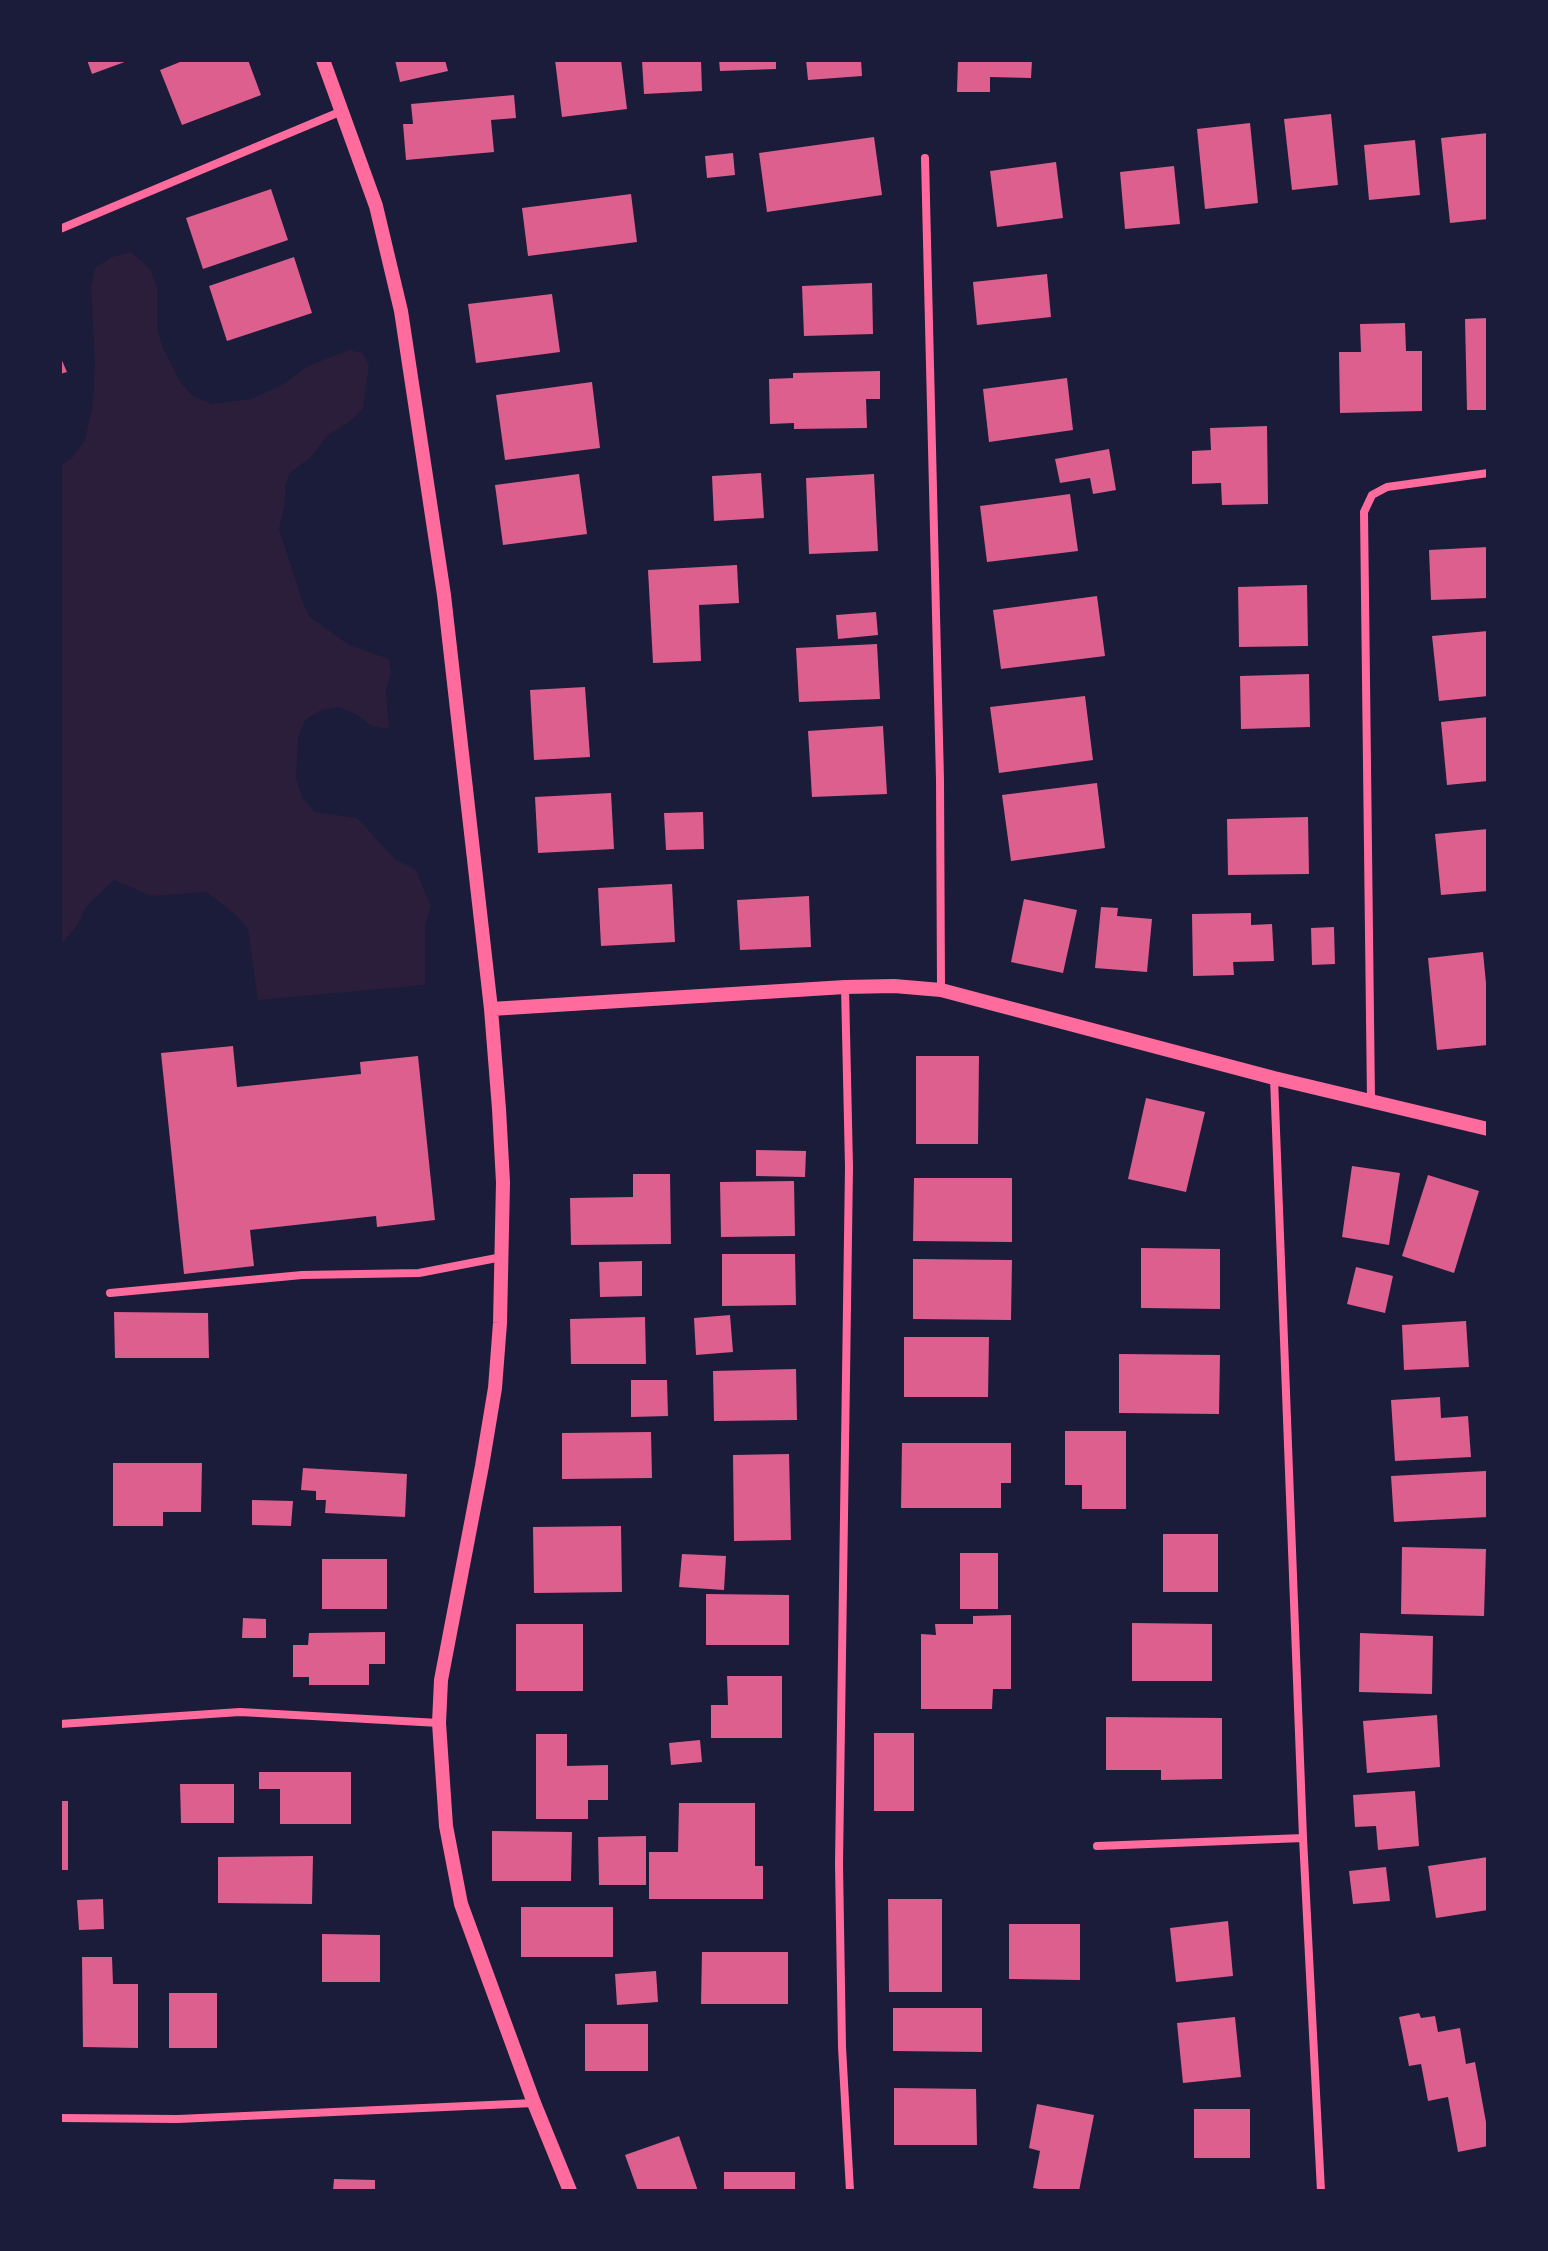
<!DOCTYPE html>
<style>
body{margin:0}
#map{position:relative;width:1548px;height:2251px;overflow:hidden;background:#1b1b3a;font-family:Figtree,sans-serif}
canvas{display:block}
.frame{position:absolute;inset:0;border:62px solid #1b1b3a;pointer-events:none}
</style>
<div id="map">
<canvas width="1548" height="2251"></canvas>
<div class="frame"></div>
</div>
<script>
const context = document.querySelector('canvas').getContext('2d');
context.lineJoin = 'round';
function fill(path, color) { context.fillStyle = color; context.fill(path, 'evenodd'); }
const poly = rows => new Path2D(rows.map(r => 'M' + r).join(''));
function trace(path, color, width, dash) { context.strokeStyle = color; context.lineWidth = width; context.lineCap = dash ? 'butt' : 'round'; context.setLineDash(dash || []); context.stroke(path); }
fill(poly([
 [131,252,150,269,157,288,157,327,162,346,180,382,193,396,212,404,252,399,285,383,308,366,349,350,363,353,369,366,363,408,352,420,328,435,311,457,290,473,285,486,285,501,279,529,303,603,310,617,349,645,389,659,391,672,386,691,389,729,371,726,356,714,339,707,321,710,305,720,298,738,296,778,302,797,315,812,357,818,396,860,415,869,431,906,425,925,425,985,258,1000,248,929,236,915,206,892,151,896,114,880,86,907,78,924,60,946,60,466,72,458,85,440,93,403,95,363,91,287,95,268,112,257]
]), '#2a1e3b');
fill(poly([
 [87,60,130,60,92,74],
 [185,60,248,60,261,95,182,125,160,70],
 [395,60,445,60,448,71,400,82],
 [555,60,621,60,627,109,562,117],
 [642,60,701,60,702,91,644,94],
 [719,60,776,60,776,69,720,71],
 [806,60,861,60,862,76,808,80],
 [958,60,1032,60,1031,78,990,77,990,92,957,92],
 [514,95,516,118,491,120,494,152,406,160,403,124,413,124,411,104],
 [1331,114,1338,185,1292,190,1284,119],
 [1250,123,1258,203,1205,209,1197,129],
 [1488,133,1488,219,1450,223,1441,138],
 [874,137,882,195,767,212,759,153],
 [1415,140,1420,195,1369,200,1364,145],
 [733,153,735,175,707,178,705,156],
 [1056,162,1063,218,997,227,990,171],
 [1174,166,1180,224,1125,229,1120,172],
 [271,189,288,240,203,269,186,218],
 [631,194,637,242,528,256,522,208],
 [294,257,312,313,227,341,209,286],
 [1047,274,1051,317,977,325,973,282],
 [872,283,873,334,804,336,802,286],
 [552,294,560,352,476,363,468,304],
 [1488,318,1488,410,1467,410,1465,319],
 [1405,323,1406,351,1422,351,1422,411,1340,413,1339,352,1361,352,1360,324],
 [60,356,67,372,60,374],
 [880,371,880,399,866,399,867,428,794,429,794,423,770,424,769,379,793,378,793,373],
 [1067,378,1073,430,989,442,983,389],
 [592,382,600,448,505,460,496,395],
 [1267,426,1268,504,1222,505,1221,483,1192,484,1192,451,1211,450,1210,428],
 [1109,449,1116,490,1093,494,1090,478,1060,483,1055,459],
 [761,473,764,518,714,521,712,476],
 [579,474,587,534,503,545,495,485],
 [874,474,878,551,809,554,806,478],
 [1070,494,1078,551,987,562,980,506],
 [1488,547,1488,598,1431,600,1429,550],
 [737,565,739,603,699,605,701,661,653,663,648,570],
 [1307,585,1308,646,1239,647,1238,587],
 [1097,596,1105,656,1001,669,993,610],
 [876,612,878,635,838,639,836,615],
 [1488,631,1488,696,1439,701,1432,636],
 [877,644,880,699,799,702,796,648],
 [1309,674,1310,727,1241,729,1240,676],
 [585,687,590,757,534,760,530,690],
 [1085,696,1093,760,999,773,990,707],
 [1488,717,1488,781,1447,785,1441,722],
 [883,726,887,794,812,797,808,731],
 [1097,783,1105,848,1011,861,1002,795],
 [611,793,614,849,538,853,535,797],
 [703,812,704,849,666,850,664,813],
 [1308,817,1309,874,1228,875,1227,819],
 [1488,829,1488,891,1441,895,1435,834],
 [672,884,675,942,601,946,598,888],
 [809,896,811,947,740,950,737,900],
 [1024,899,1077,910,1063,973,1011,962],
 [1101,907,1118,908,1117,916,1152,919,1147,972,1095,968],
 [1251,913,1251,925,1272,924,1274,961,1233,962,1234,975,1193,976,1192,914],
 [1334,927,1335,964,1312,965,1311,928],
 [1483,952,1488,1004,1488,1045,1437,1050,1428,958],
 [233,1046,237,1087,361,1074,360,1062,418,1056,435,1220,377,1227,376,1216,250,1230,254,1266,184,1274,161,1053],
 [916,1056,979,1056,978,1144,916,1144],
 [1146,1098,1205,1112,1186,1192,1128,1179],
 [756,1150,806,1151,805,1177,756,1176],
 [1352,1166,1400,1173,1389,1245,1342,1237],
 [633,1174,670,1174,671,1244,571,1245,570,1198,633,1197],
 [1428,1175,1479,1191,1454,1273,1402,1256],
 [914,1178,1012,1178,1012,1242,913,1241],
 [794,1181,795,1236,721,1237,720,1182],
 [1141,1248,1220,1249,1220,1309,1141,1308],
 [722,1254,795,1254,796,1305,722,1306],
 [913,1259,1012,1260,1011,1320,913,1319],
 [642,1261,642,1296,600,1297,599,1262],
 [1356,1267,1393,1276,1385,1313,1347,1304],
 [114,1312,208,1313,209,1358,115,1358],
 [730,1315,733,1352,696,1355,694,1318],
 [645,1317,646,1364,571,1364,570,1319],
 [1466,1321,1469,1367,1404,1370,1402,1325],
 [904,1337,989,1337,988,1397,904,1397],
 [1119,1354,1220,1355,1219,1414,1119,1413],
 [796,1369,797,1420,714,1421,713,1371],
 [631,1380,667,1380,668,1416,631,1417],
 [1440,1397,1441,1418,1468,1416,1471,1457,1395,1461,1391,1400],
 [1065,1431,1126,1431,1126,1509,1082,1509,1082,1485,1065,1485],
 [651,1432,652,1478,562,1479,562,1433],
 [902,1443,1011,1443,1011,1483,1001,1483,1001,1508,901,1508],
 [789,1454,791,1540,734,1541,733,1455],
 [113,1463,202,1463,201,1512,163,1512,163,1526,113,1526],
 [303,1468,407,1474,405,1517,325,1513,326,1500,316,1500,316,1491,301,1490],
 [1486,1471,1488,1517,1394,1522,1391,1476],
 [252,1500,293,1501,291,1526,252,1525],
 [621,1526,622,1592,534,1593,533,1527],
 [1163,1534,1218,1534,1218,1592,1163,1592],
 [1402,1547,1486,1549,1484,1616,1401,1614],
 [960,1553,998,1553,998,1609,960,1609],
 [682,1554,726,1556,724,1590,679,1587],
 [322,1559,387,1559,387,1609,322,1609],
 [706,1594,789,1595,789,1645,706,1645],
 [1011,1615,1011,1689,993,1689,992,1709,921,1709,921,1634,936,1635,935,1624,973,1624,973,1616],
 [243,1618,266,1619,266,1638,242,1638],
 [1132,1623,1212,1624,1212,1681,1132,1681],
 [516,1624,583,1624,583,1691,516,1691],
 [385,1632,385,1664,369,1664,369,1685,309,1685,309,1677,293,1677,293,1645,308,1645,309,1633],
 [1360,1633,1433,1636,1432,1694,1359,1692],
 [727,1676,782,1676,782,1738,711,1738,711,1705,728,1705],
 [1437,1715,1440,1767,1367,1773,1363,1721],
 [1106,1717,1222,1718,1222,1779,1161,1780,1161,1770,1106,1770],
 [874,1733,914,1733,914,1811,874,1811],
 [536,1734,567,1734,567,1766,608,1765,608,1800,588,1800,588,1819,536,1819],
 [700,1740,702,1762,671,1765,669,1743],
 [259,1772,351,1772,351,1824,280,1824,280,1789,259,1789],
 [180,1784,234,1784,234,1823,181,1823],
 [1415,1791,1419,1846,1378,1850,1376,1826,1355,1827,1353,1795],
 [60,1801,68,1801,68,1870,60,1870],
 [679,1803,755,1803,755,1866,763,1866,763,1899,649,1899,649,1852,678,1852],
 [492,1831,572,1832,571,1881,492,1881],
 [646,1836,646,1885,599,1885,598,1837],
 [313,1856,312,1904,218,1903,218,1857],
 [1488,1857,1488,1910,1436,1918,1428,1866],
 [1386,1867,1390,1901,1353,1904,1349,1871],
 [103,1899,104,1929,79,1930,77,1900],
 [888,1899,942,1899,942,1992,889,1992],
 [521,1907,613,1907,613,1957,521,1957],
 [1228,1921,1233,1976,1176,1982,1170,1928],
 [1009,1924,1080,1924,1080,1980,1009,1979],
 [322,1934,380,1935,380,1982,322,1982],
 [702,1952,788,1952,788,2004,701,2004],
 [82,1957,112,1957,113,1984,138,1984,138,2048,83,2047],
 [656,1971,658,2002,617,2005,615,1974],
 [169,1993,217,1993,217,2048,169,2048],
 [893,2008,982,2008,982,2052,893,2051],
 [1419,2013,1421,2018,1435,2016,1438,2032,1460,2028,1466,2064,1475,2062,1488,2133,1488,2146,1458,2152,1448,2097,1428,2101,1421,2064,1409,2066,1399,2017],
 [1235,2017,1241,2077,1183,2083,1177,2023],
 [585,2024,648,2024,648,2071,585,2071],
 [894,2088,976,2089,977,2145,894,2145],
 [1037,2104,1094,2115,1079,2191,1051,2191,1033,2188,1040,2151,1029,2148],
 [1194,2109,1250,2109,1250,2158,1194,2158],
 [679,2136,698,2191,638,2191,625,2155],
 [724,2172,795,2172,795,2191,724,2191],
 [334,2179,375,2180,375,2191,333,2191]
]), '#dd5f8e');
trace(poly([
 [925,158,940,780,941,990],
 [60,229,342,111],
 [845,987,849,1167,839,1864,842,2047,850,2191],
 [1274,1078,1303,1838,1321,2191],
 [1371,1101,1364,512,1372,495,1387,487,1488,473],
 [110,1293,302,1275,419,1273,502,1257],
 [60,1724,240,1712,439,1723],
 [1097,1846,1303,1838],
 [60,2118,178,2119,534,2103]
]), '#ff6b9d', 8);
trace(poly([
 [323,60,376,206,401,311,444,595,491,1009,499,1109,503,1182,500,1323,495,1388,482,1466,441,1680,439,1723,446,1826,461,1904,534,2103,570,2191],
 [491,1009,845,987,894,986,941,990,1274,1078,1488,1129]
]), '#ff6b9d', 14);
</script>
